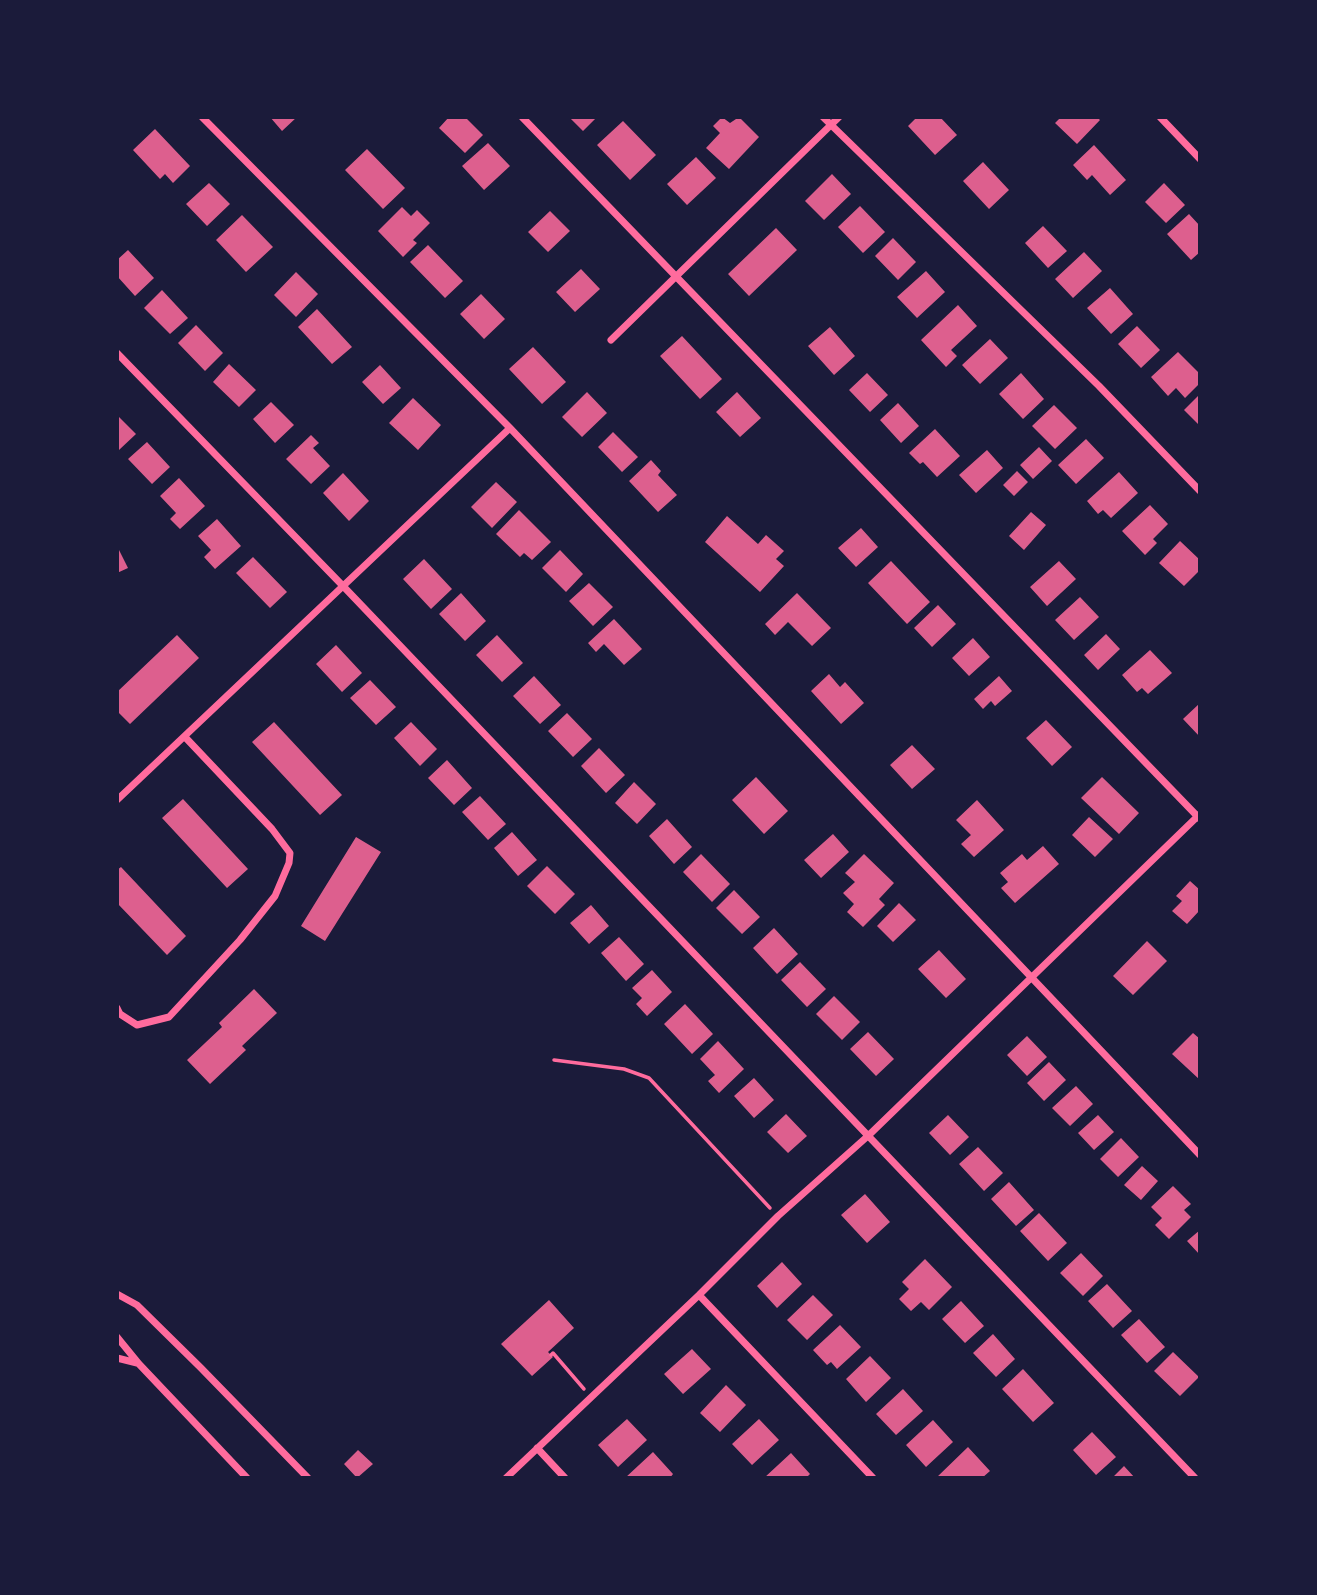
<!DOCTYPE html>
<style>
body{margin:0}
#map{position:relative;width:1317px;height:1595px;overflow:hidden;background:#1b1b3a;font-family:Karla,sans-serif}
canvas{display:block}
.frame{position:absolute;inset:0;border:119px solid #1b1b3a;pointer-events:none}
</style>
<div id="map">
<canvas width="1317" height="1595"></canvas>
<div class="frame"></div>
</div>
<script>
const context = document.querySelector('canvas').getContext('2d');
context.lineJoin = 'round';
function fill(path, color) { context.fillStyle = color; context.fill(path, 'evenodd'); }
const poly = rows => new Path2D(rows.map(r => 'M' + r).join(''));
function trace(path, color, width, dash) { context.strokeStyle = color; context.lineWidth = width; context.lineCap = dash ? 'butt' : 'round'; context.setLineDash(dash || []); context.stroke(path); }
fill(poly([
 [270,117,297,117,282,131],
 [449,117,465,117,483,135,465,153,439,128],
 [569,117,597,117,583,131],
 [722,117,730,123,739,117,759,137,729,169,706,148,720,133,713,126],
 [917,117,940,117,957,135,935,155,908,126],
 [1061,117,1097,117,1100,120,1077,144,1055,123],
 [623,121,656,155,630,180,597,145],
 [155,129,190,166,173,183,165,174,160,179,133,150],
 [488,143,510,166,484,190,462,166],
 [1094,145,1126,180,1110,195,1092,175,1087,180,1073,165],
 [367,149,405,188,383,209,345,170],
 [696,157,716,178,687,205,667,184],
 [983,162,1009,190,989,209,963,181],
 [832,174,851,194,824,220,805,201],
 [209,183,230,204,207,226,186,204],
 [1164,183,1185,205,1166,223,1145,202],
 [860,206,885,232,863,253,838,227],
 [402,207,411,216,417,210,430,223,413,240,417,243,403,257,378,231],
 [550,211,570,231,548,252,528,232],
 [1189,214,1200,226,1200,252,1191,260,1167,234],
 [242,215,273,247,246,272,216,240],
 [1043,226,1067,251,1048,268,1025,243],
 [776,228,797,250,749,296,728,274],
 [893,238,916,262,898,280,875,256],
 [428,245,463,281,445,298,410,262],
 [128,250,154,278,135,296,117,276,117,260],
 [1084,252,1102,271,1073,298,1055,279],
 [581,269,600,289,575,312,556,292],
 [926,271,945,292,917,318,897,297],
 [296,272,318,294,296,317,274,295],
 [1110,288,1133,314,1111,334,1087,308],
 [162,290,188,318,170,334,144,308],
 [481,294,505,319,484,339,460,314],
 [958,305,977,326,951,350,957,356,946,367,921,340],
 [317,309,352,347,332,364,298,327],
 [196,325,223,353,205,371,178,343],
 [1137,326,1160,350,1141,368,1118,344],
 [830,327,855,356,834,375,808,346],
 [682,336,722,379,700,399,660,356],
 [990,339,1008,358,980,384,962,365],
 [533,347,566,382,542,404,509,369],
 [1178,352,1200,374,1200,383,1185,398,1176,388,1168,396,1151,377],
 [229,364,256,390,239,407,213,382],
 [380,365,401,388,383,404,362,382],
 [867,373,888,395,870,412,849,390],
 [1021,373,1044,399,1023,419,999,394],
 [587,392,607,413,582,437,562,417],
 [737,392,761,418,740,437,716,412],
 [1200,394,1200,426,1184,410],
 [413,398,441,425,418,450,389,423],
 [271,402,294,425,275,443,253,419],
 [898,403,919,426,901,443,880,420],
 [1054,405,1077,428,1055,449,1032,426],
 [117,415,136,434,119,450,117,449],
 [935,429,960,456,937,477,923,462,920,464,909,453],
 [613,432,638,457,622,472,598,447],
 [311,435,319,443,313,448,330,466,311,484,286,459],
 [1086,439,1104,458,1076,484,1058,465],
 [147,442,170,467,152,484,128,459],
 [1039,447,1052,461,1033,479,1020,465],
 [987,450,1003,468,976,493,959,475],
 [651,460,661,471,658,475,677,495,658,512,629,481],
 [1017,471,1028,482,1014,496,1003,485],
 [1119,472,1138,493,1111,518,1103,510,1098,514,1087,501],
 [343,473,369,501,349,521,323,493],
 [179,478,205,506,180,529,170,519,176,513,160,496],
 [496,482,517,502,492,528,471,507],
 [1150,505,1168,524,1153,539,1157,543,1145,555,1122,531],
 [519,510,551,542,532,560,524,553,520,557,496,534],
 [1031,512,1046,525,1024,550,1009,536],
 [727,516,758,544,766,535,784,551,776,559,784,566,760,592,705,542],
 [217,519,241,546,215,569,204,557,211,550,198,536],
 [861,528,878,547,856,567,838,548],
 [1180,541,1200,560,1200,570,1184,586,1159,563],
 [117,546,128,568,117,573],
 [560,550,583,574,566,592,542,568],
 [253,557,287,592,270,608,236,573],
 [424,559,452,589,431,609,403,579],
 [891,561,930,602,907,624,868,583],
 [1059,561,1076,579,1047,606,1030,587],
 [589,583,613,607,593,626,569,601],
 [461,593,486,621,465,641,439,614],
 [797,593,831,628,812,646,788,622,775,635,765,624],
 [1080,597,1099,617,1074,640,1055,620],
 [938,605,956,624,932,647,914,628],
 [614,619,642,649,624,665,604,644,596,652,588,643],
 [1106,634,1120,649,1098,670,1084,655],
 [177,635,199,658,130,724,117,711,117,692],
 [497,635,523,663,502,682,476,655],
 [973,638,990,657,969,676,952,658],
 [336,645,362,673,342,692,316,664],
 [1150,650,1172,673,1148,694,1142,688,1137,692,1122,675],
 [829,674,840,687,845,682,864,703,841,724,811,691],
 [534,676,561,705,540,724,513,696],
 [999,676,1012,691,995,706,991,701,983,709,974,699],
 [370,680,396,707,376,725,350,698],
 [1200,703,1200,737,1183,719],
 [567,713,592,739,573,757,548,731],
 [1046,720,1072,747,1052,766,1026,738],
 [274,722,342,795,320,815,252,742],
 [411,722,437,749,420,766,394,738],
 [912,745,935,769,912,789,890,765],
 [599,748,625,775,606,793,581,766],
 [447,760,472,788,454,805,428,778],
 [756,777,788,811,764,834,732,800],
 [1102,777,1139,813,1119,834,1081,798],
 [634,782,656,804,637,824,615,803],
 [480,796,506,824,488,840,462,812],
 [183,799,248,869,227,888,162,818],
 [977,800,1004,830,974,857,961,844,971,835,956,820],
 [1089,817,1113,839,1095,857,1072,835],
 [667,819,692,847,674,864,649,836],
 [512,832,537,860,518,876,494,848],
 [833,834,849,852,821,878,804,860],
 [356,837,381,852,325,941,301,926],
 [1043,846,1059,864,1015,903,1001,888,1008,882,1000,873,1022,854,1027,860],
 [701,854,730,884,712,902,683,872],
 [864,854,894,883,879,899,885,905,863,927,847,912,854,904,843,893,855,882,845,873],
 [547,866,575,894,555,914,527,886],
 [121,867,186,936,167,955,117,903,117,870],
 [1190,881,1200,890,1200,910,1187,924,1172,911,1182,901,1176,896],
 [734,890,760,917,742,934,716,908],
 [899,903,916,920,893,942,877,926],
 [591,905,609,926,589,944,570,923],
 [774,928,798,954,777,974,753,948],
 [619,937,644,964,626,981,601,953],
 [1147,941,1167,961,1133,995,1113,976],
 [939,950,966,979,946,998,918,969],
 [800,962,826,989,807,1007,781,980],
 [652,970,672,992,647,1016,636,1004,642,998,632,988],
 [254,989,277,1013,242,1046,246,1050,210,1084,187,1060,222,1027,219,1023],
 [834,996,860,1022,842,1040,816,1014],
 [685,1004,713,1034,692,1054,664,1024],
 [868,1032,894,1059,876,1076,850,1049],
 [1193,1033,1200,1039,1200,1080,1172,1054],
 [1027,1036,1047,1057,1027,1076,1007,1055],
 [718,1041,744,1069,719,1093,708,1081,715,1075,700,1059],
 [1049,1062,1066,1080,1044,1101,1027,1083],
 [754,1078,774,1100,754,1118,734,1096],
 [1076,1086,1093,1104,1070,1126,1052,1108],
 [786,1114,807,1136,788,1153,767,1132],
 [948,1115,969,1137,950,1155,929,1133],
 [1098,1115,1114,1132,1094,1150,1078,1133],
 [1121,1138,1139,1157,1118,1177,1100,1159],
 [978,1147,1003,1173,984,1191,959,1164],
 [1142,1166,1158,1181,1141,1200,1124,1185],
 [1009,1182,1034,1210,1016,1226,991,1199],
 [1173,1186,1191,1204,1184,1210,1191,1217,1169,1239,1155,1225,1162,1218,1151,1207],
 [865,1194,890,1222,867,1243,841,1215],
 [1039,1213,1067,1243,1048,1261,1020,1231],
 [1200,1230,1200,1255,1187,1241],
 [1081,1253,1103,1276,1083,1296,1060,1273],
 [925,1259,952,1287,929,1310,921,1302,911,1311,899,1299,909,1289,902,1282],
 [782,1262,802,1284,777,1308,757,1286],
 [1107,1284,1132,1311,1113,1328,1088,1301],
 [813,1295,833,1315,807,1340,787,1320],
 [549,1300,574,1328,548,1352,553,1357,532,1376,501,1344],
 [961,1301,984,1326,965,1343,942,1319],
 [1139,1319,1165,1347,1147,1363,1121,1335],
 [840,1325,861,1347,837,1369,831,1362,827,1365,813,1350],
 [993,1334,1015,1359,996,1377,973,1353],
 [692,1349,711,1369,683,1394,664,1374],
 [1173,1352,1199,1377,1180,1396,1154,1371],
 [870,1356,891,1378,866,1402,846,1379],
 [1023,1369,1054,1403,1033,1422,1002,1389],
 [726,1385,746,1405,720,1432,700,1413],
 [903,1389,923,1411,896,1435,876,1414],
 [627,1419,647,1440,618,1467,598,1445],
 [759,1419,779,1440,752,1465,732,1444],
 [933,1420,953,1442,926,1467,906,1445],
 [1092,1432,1116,1457,1096,1475,1073,1450],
 [968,1447,990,1471,982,1478,936,1478],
 [358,1450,373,1464,357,1478,344,1464],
 [653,1452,673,1474,670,1478,625,1478],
 [791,1453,810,1474,806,1478,764,1478],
 [1124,1466,1135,1478,1112,1478]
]), '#dd5f8e');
trace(poly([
 [554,1060,624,1069,649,1078,770,1208],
 [551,1355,553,1353,584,1389]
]), '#ff6b9d', 3.5);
trace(poly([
 [202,117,510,428,1200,1155],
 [522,117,1200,819],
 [823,117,1099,386,1200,491],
 [1160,117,1200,159],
 [611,340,839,117],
 [117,353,343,586,1195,1478],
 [117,800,510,428],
 [117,1008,120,1014,137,1025,169,1017,240,940,275,896,289,863,290,853,272,829,185,737],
 [117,1294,137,1305,201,1368,308,1478],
 [699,1295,873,1478],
 [117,1337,139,1364,247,1478],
 [117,1358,137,1363],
 [537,1448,565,1478],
 [506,1478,699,1295,778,1216,869,1135,1200,814]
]), '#ff6b9d', 7);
</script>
